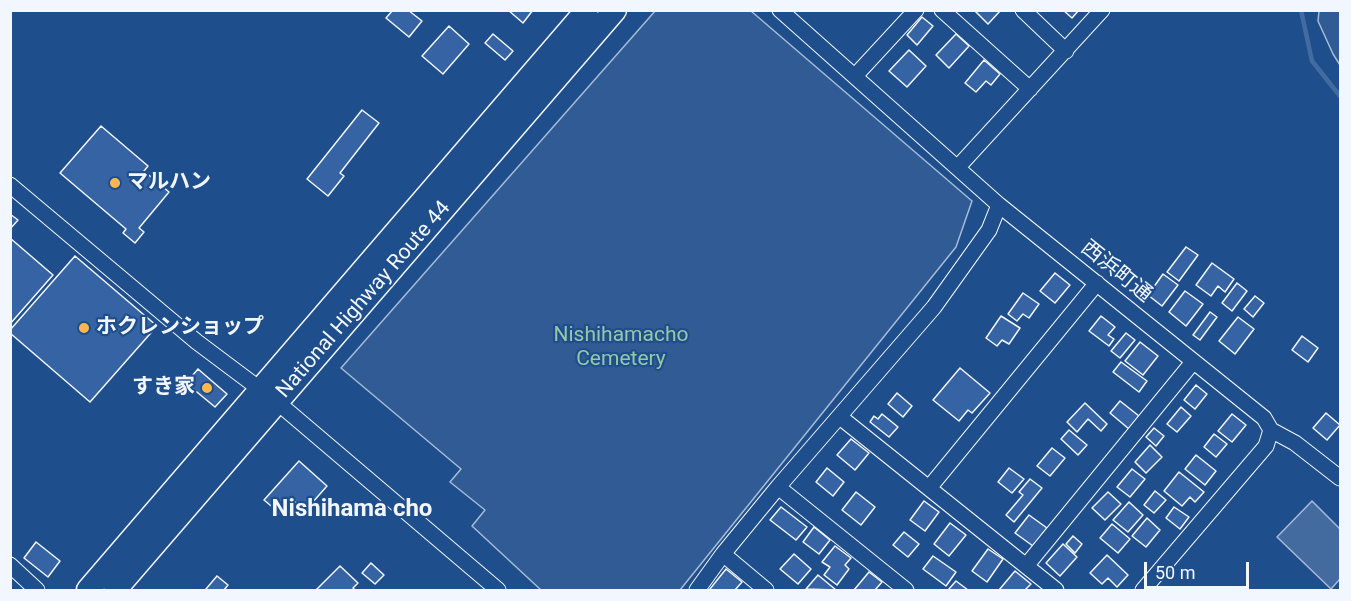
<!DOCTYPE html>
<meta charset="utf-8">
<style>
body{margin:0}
#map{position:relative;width:1351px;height:601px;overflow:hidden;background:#1f4e8c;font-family:Roboto,sans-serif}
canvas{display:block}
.frame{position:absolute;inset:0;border:12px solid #f2f6ff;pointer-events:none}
.scale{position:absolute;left:1144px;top:562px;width:105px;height:27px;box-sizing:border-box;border:3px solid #f2f6ff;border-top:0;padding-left:8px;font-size:18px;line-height:21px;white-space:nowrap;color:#f2f6ff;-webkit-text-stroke:4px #1f4e8c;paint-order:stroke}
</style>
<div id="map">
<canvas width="1351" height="601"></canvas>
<div class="frame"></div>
<div class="scale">50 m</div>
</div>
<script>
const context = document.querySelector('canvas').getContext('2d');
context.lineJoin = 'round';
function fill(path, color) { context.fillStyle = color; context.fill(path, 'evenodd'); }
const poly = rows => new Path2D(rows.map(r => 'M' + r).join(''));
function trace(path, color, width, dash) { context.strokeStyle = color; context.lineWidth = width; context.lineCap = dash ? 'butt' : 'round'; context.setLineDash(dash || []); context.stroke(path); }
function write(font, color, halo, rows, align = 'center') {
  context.font = font + ' Roboto,"Noto Sans JP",sans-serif'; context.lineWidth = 4.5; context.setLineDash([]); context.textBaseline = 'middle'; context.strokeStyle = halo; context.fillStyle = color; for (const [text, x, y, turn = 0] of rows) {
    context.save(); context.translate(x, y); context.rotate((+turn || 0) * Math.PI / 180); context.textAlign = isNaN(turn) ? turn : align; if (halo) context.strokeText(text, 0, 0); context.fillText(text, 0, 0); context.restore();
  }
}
const green = poly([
 [656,10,751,11,972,201,956,247,680,590,541,590,472,526,485,510,450,482,461,469,341,368,656,10],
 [1319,11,1340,11,1340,65,1333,54,1318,21,1319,11]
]);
fill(green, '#305b95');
trace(green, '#a8bbd7', 1.5);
const water = poly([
 [1312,501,1340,529,1340,579,1331,589,1277,537,1312,501]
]);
fill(water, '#446ba0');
trace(water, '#a8bbd7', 1.5);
trace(poly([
 [1301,10,1312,61,1340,96]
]), '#446ba0', 4.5);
const building = poly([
 [393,10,408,10,422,21,409,37,386,18,393,10],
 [508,10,533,10,523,23,508,10],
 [974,10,1001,10,988,24,974,10],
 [1063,10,1079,10,1072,18,1063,10],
 [922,17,933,26,917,45,907,35,922,17],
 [449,26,469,44,443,74,422,56,449,26],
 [493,34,513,51,505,60,485,43,493,34],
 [956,34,969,46,949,68,936,55,956,34],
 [909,50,926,66,907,87,889,71,909,50],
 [984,60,1000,74,991,85,986,81,976,92,965,83,984,60],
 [362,110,379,123,340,173,344,176,328,196,307,179,362,110],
 [101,126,148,166,144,171,169,192,139,228,144,232,135,243,123,233,126,229,60,173,101,126],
 [10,214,18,220,10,229,10,214],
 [10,238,53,275,10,324,10,238],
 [1186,247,1198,255,1179,281,1167,272,1186,247],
 [75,256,157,326,90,402,10,333,10,330,75,256],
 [1212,263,1234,279,1225,292,1218,286,1211,296,1196,285,1212,263],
 [1055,273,1070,285,1055,303,1040,291,1055,273],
 [1163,274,1178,285,1162,306,1148,295,1163,274],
 [1237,283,1247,291,1232,311,1222,303,1237,283],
 [1185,291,1203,304,1186,326,1169,312,1185,291],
 [1023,293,1039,304,1029,318,1023,314,1017,321,1008,314,1023,293],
 [1255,296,1264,303,1253,317,1244,309,1255,296],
 [1210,312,1217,317,1200,340,1193,335,1210,312],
 [1001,316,1020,328,1009,344,1002,340,997,346,986,338,1001,316],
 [1101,316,1115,327,1108,335,1114,339,1109,346,1089,331,1101,316],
 [1238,317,1254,329,1235,354,1219,341,1238,317],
 [1126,333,1135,340,1120,358,1111,351,1126,333],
 [1302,336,1318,348,1308,362,1292,350,1302,336],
 [1140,342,1158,356,1143,375,1125,361,1140,342],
 [1121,362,1147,381,1139,392,1113,372,1121,362],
 [960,368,990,393,972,413,968,410,959,421,933,400,960,368],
 [198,369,227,394,215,407,186,383,198,369],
 [1196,385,1207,394,1195,409,1184,400,1196,385],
 [897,393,912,406,903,417,888,404,897,393],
 [1120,401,1139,416,1129,429,1110,413,1120,401],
 [1085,403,1107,424,1101,431,1088,419,1077,432,1067,422,1085,403],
 [1181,407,1191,416,1177,432,1167,424,1181,407],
 [1326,413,1340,425,1327,440,1313,428,1326,413],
 [882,414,898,427,889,437,870,422,874,416,878,419,882,414],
 [1232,414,1246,425,1232,442,1218,431,1232,414],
 [1154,428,1164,436,1156,446,1146,437,1154,428],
 [1069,430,1087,445,1078,455,1061,439,1069,430],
 [1214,434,1227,444,1216,457,1204,447,1214,434],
 [851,439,869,453,855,470,837,455,851,439],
 [1150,445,1162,457,1146,473,1135,462,1150,445],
 [1052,448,1065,458,1050,476,1037,466,1052,448],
 [1196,455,1216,471,1205,485,1185,469,1196,455],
 [299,461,327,486,305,511,294,501,282,515,264,500,299,461],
 [827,468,844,482,833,496,816,482,827,468],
 [1009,468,1024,479,1012,493,998,482,1009,468],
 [1132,469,1145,479,1130,497,1117,487,1132,469],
 [1179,472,1204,492,1195,502,1190,497,1182,506,1164,491,1179,472],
 [1030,479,1042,488,1014,522,1006,515,1023,495,1019,492,1030,479],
 [1155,491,1166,500,1154,513,1144,505,1155,491],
 [856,492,875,507,861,525,842,510,856,492],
 [1108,492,1121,504,1105,520,1092,508,1108,492],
 [924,501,939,512,925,531,910,520,924,501],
 [1129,502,1143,515,1128,532,1113,520,1129,502],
 [781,507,807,527,796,540,770,520,781,507],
 [1174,507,1189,517,1180,529,1166,518,1174,507],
 [1029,515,1047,528,1033,546,1015,533,1029,515],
 [1147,518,1160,530,1146,547,1132,536,1147,518],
 [950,523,966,535,949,556,934,544,950,523],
 [1112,524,1130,539,1118,553,1100,538,1112,524],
 [814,527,830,540,819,554,803,542,814,527],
 [904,532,919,544,908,557,893,545,904,532],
 [1073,536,1082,544,1075,553,1066,544,1073,536],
 [36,542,60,561,48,577,24,558,36,542],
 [1063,544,1077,557,1060,576,1046,563,1063,544],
 [835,546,851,558,845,565,849,569,837,585,824,575,830,567,822,562,835,546],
 [988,549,1003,559,987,582,972,571,988,549],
 [794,554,811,569,798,584,780,569,794,554],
 [1107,555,1128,575,1117,587,1108,578,1102,584,1090,573,1107,555],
 [933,556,956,572,946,586,923,569,933,556],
 [371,563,384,575,375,584,362,573,371,563],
 [340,566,358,583,353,588,355,590,316,590,340,566],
 [726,569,742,582,735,590,711,590,710,589,726,569],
 [1015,571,1031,584,1025,590,999,590,1015,571],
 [869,572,882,582,875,590,854,590,869,572],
 [818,575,836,590,806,589,818,575],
 [217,576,228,585,224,590,208,590,206,589,217,576],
 [956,581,968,590,948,590,956,581]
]);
fill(building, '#3563a3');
trace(building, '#f2f6ff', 1.5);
const minor = poly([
 [780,10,999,205,1264,418,1271,430,1266,446,1143,590],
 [942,10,1030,89],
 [1023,10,1066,51],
 [855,76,916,10],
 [958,167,1102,10],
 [10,185,197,342,277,402,498,590],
 [840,417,1056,590],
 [1271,430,1295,443,1340,478],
 [778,487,906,590],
 [929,488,1097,283],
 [723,554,766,590],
 [10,565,37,590],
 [1026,566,1193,362],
 [697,590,723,554,778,487,934,307,989,230,999,205]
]);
const highway = poly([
 [88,590,587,10],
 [115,590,615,10]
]);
trace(minor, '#f2f6ff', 17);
trace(highway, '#f2f6ff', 25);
trace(minor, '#1f4e8c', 15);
trace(highway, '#1f4e8c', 22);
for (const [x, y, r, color] of [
 [115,183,6,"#ffb74d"],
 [84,328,6,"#ffb74d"],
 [207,388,6,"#ffb74d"]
]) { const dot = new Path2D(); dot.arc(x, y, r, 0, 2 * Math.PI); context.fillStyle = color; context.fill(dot); trace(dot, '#1f4e8c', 2); }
write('bold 21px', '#f2f6ff', '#1f4e8c', [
 ["マルハン",127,183],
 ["ホクレンショップ",96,328],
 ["すき家",195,388,"right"]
], 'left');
write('21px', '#f2f6ff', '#1f4e8c', [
 ["西浜町通",1116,272,39],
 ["National Highway Route 44",364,300,-49]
]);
write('21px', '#97c8a6', '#1f4e8c', [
 ["Nishihamacho",621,336],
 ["Cemetery",621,360]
]);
write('bold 24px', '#f2f6ff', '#1f4e8c', [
 ["Nishihama cho",352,510]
]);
</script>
